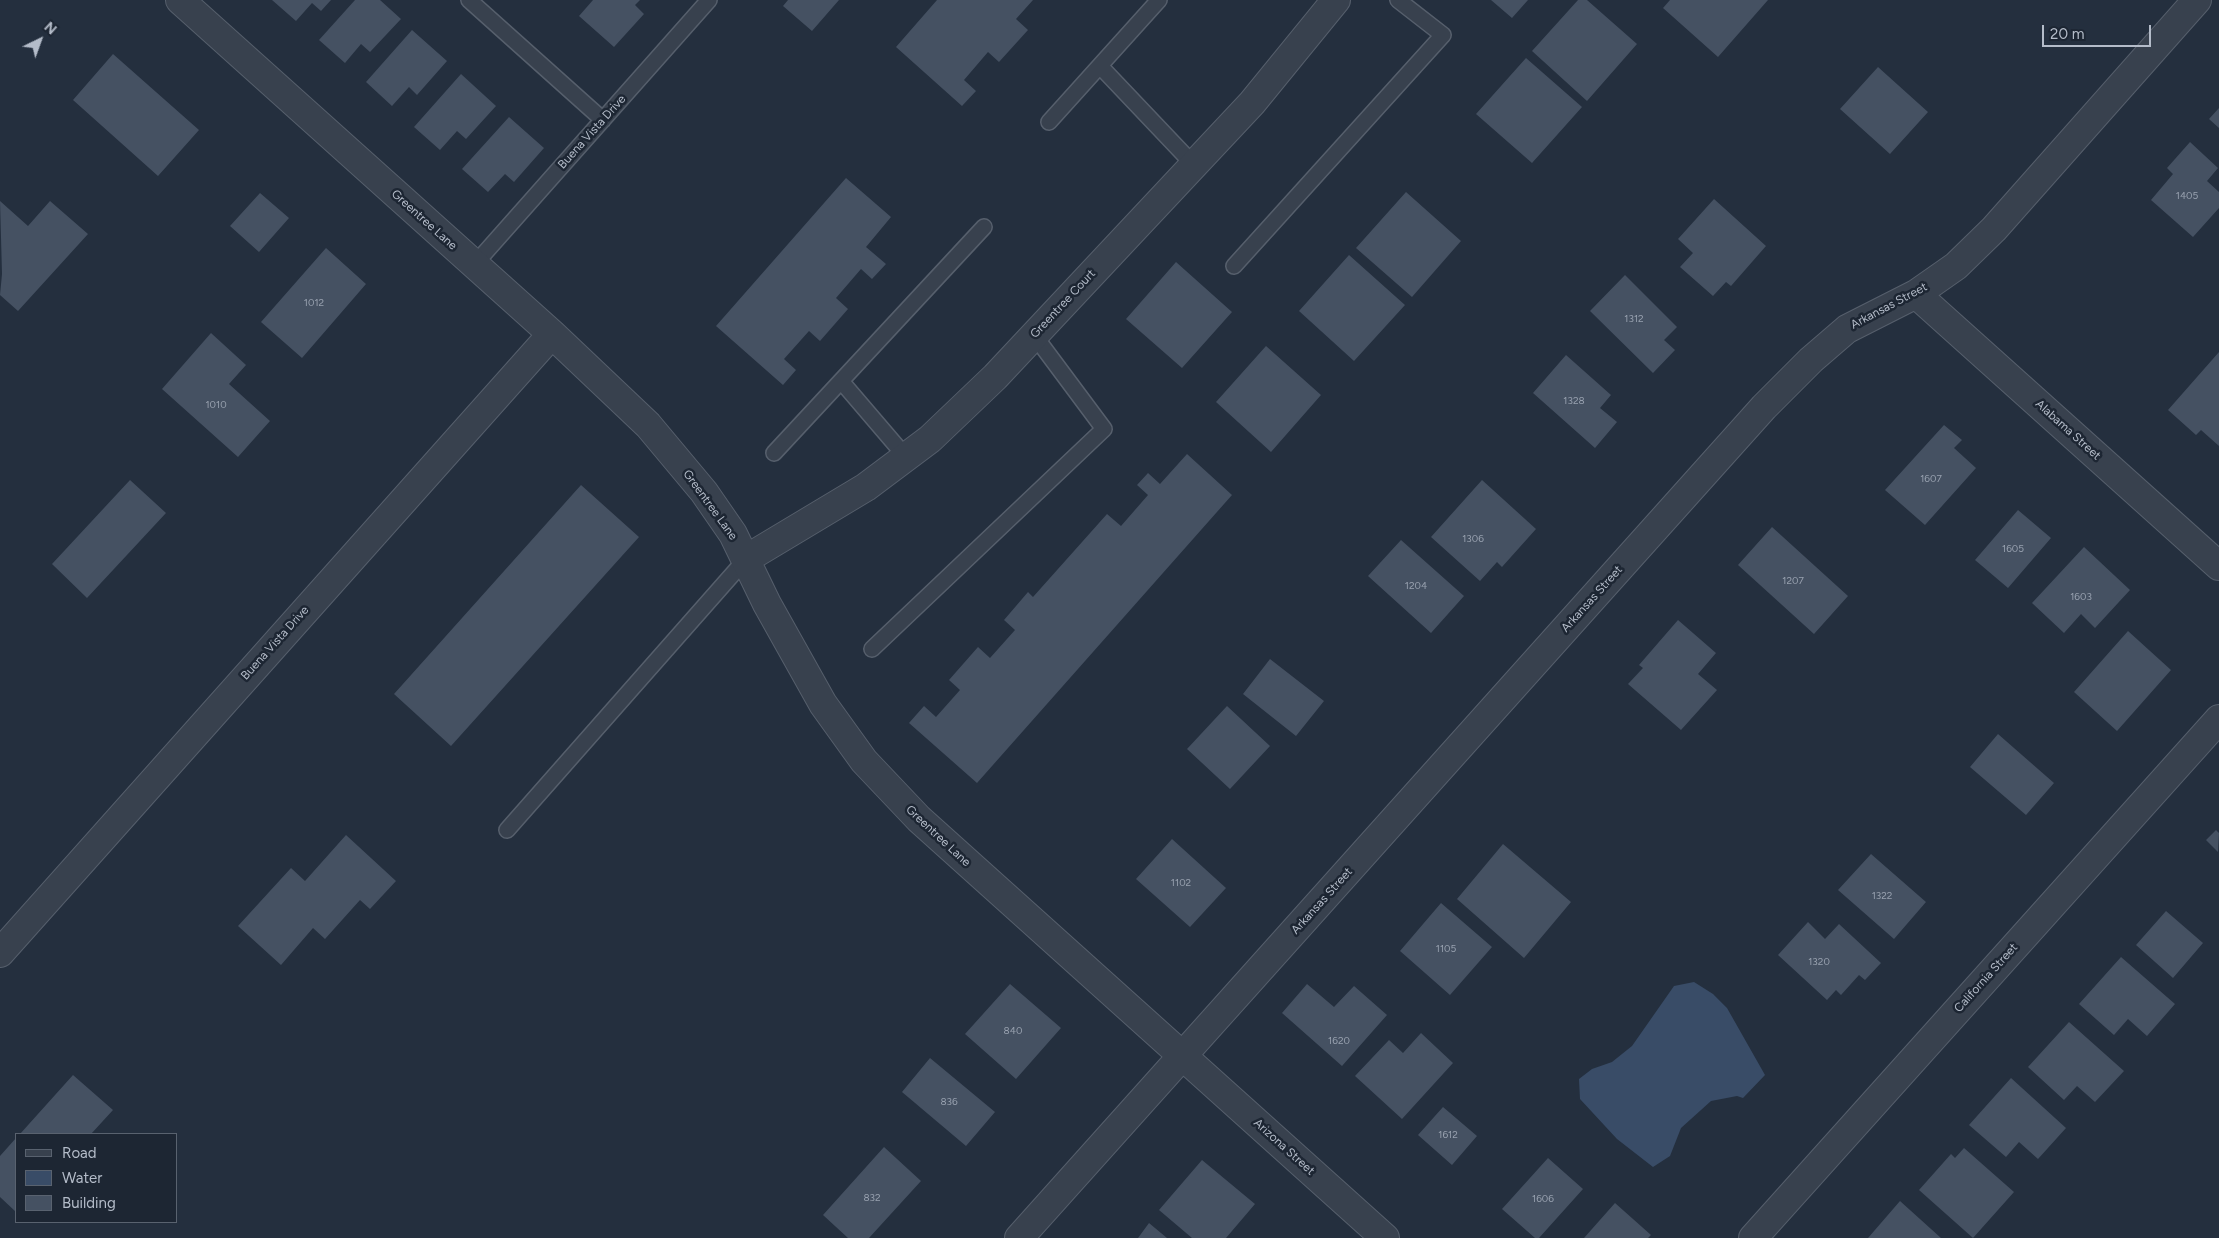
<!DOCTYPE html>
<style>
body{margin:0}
#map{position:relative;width:2219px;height:1238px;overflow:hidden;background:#242f3e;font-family:Figtree,sans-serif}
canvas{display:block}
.legend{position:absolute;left:15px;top:1133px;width:162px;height:90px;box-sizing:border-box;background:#1d2633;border:1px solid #59626f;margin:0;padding:6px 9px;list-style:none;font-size:15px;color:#b4bcc9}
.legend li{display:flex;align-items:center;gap:10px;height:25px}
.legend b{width:25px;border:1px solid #59626f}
.north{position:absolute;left:15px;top:15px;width:50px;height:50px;-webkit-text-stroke:4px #1d2633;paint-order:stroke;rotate:42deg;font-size:14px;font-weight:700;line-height:20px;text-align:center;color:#b4bcc9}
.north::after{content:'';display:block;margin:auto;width:18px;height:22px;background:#b4bcc9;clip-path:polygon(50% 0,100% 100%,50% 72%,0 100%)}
.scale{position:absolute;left:2042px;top:25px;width:109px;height:22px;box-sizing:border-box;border:2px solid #b4bcc9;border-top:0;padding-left:6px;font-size:15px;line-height:18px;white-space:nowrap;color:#b4bcc9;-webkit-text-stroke:4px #1d2633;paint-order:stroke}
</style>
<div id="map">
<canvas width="2219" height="1238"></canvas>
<ul class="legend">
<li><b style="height:6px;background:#38414e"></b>Road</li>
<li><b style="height:14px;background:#394c67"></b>Water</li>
<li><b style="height:14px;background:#455162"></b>Building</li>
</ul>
<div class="north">N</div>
<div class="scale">20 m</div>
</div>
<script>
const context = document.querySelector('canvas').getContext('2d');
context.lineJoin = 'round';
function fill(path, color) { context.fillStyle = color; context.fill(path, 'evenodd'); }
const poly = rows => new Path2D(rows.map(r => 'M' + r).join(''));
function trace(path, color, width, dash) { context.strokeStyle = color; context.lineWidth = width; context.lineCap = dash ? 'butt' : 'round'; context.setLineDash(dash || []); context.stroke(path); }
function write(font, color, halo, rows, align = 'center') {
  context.font = font + ' Figtree,sans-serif'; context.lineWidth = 5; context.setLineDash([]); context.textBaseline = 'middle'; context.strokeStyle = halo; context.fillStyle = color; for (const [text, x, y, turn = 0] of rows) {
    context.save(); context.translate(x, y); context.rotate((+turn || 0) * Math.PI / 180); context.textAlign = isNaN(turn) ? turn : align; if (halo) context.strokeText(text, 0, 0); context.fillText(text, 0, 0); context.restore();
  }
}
fill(poly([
 [1694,982,1713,994,1727,1008,1765,1075,1743,1098,1737,1096,1711,1101,1681,1128,1670,1156,1653,1167,1617,1139,1580,1099,1579,1079,1592,1069,1612,1062,1632,1046,1674,986]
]), '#394c67');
fill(poly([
 [272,0,331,0,321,11,312,3,296,21],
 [355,0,380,0,401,19,370,52,361,44,345,63,319,40],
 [593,0,640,0,635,5,644,14,614,47,579,16],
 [788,0,839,0,812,31,783,6],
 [937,0,1033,0,1016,19,1028,30,999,62,988,52,964,80,976,91,962,106,896,47],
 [1491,0,1528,0,1512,18],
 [1578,0,1587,0,1637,44,1587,101,1532,51],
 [1670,0,1768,0,1718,57,1663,8],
 [412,30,447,61,417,95,409,87,392,106,366,82],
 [113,54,199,130,158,176,73,100],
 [1526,58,1582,107,1532,163,1476,114],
 [1878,67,1928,112,1890,154,1840,109],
 [461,74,496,106,466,139,457,131,440,150,414,127],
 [2219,108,2219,128,2209,119],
 [509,117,544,148,514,182,505,174,488,192,462,169],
 [2190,142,2218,168,2207,181,2219,192,2219,208,2193,237,2151,200,2173,174,2167,168],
 [846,178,891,217,866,247,886,264,872,279,861,269,836,298,848,309,820,341,809,331,784,359,796,370,783,385,716,326],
 [1406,192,1461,241,1412,297,1356,248],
 [260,193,289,218,259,252,230,226],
 [1714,199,1766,246,1731,286,1726,282,1713,296,1680,267,1693,253,1678,239],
 [0,201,28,226,50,201,88,234,18,311,0,295,2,274],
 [326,248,366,284,302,358,261,322],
 [1349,255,1405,305,1354,361,1299,311],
 [1176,262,1232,312,1182,368,1126,319],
 [1625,275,1677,327,1664,340,1675,350,1653,373,1590,311],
 [211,333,246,365,229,384,270,421,238,457,162,389],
 [1266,346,1321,395,1271,452,1216,402],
 [2219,352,2219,446,2201,430,2196,435,2168,410],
 [1566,355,1611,395,1600,408,1617,422,1595,448,1533,393],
 [1944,425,1962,440,1954,448,1976,468,1925,525,1885,490],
 [1187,454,1232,495,977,783,909,723,924,706,936,717,960,690,949,680,978,647,990,658,1015,630,1004,620,1028,592,1033,597,1107,514,1121,526,1148,495,1137,485,1148,473,1160,484],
 [130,480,166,513,87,598,52,564],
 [1482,480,1536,529,1502,567,1497,562,1480,581,1431,537],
 [581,485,639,537,451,746,394,694],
 [2018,510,2051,538,2008,588,1975,560],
 [1772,527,1848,596,1814,634,1738,565],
 [1401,540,1464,596,1431,633,1368,576],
 [2084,547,2130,590,2095,628,2081,614,2064,633,2032,603],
 [1678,620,1716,653,1698,674,1717,690,1681,730,1628,684,1643,668,1639,665],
 [2128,631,2171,670,2117,731,2074,692],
 [1270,659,1324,701,1296,736,1243,694],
 [1227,706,1270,746,1230,789,1187,749],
 [1998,734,2054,783,2026,815,1970,767],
 [2216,830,2219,833,2218,852,2206,840],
 [346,835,396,881,370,909,360,900,325,939,313,928,281,965,238,926,291,868,305,881],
 [1172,839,1226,888,1190,927,1136,879],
 [1503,844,1571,902,1524,958,1457,899],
 [1871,854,1926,902,1894,939,1838,890],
 [1441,903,1492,947,1450,995,1400,951],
 [2166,911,2203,943,2173,978,2136,945],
 [1808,922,1825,939,1839,924,1881,963,1865,980,1859,975,1841,995,1836,990,1827,1000,1778,955],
 [2121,957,2175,1004,2147,1036,2128,1019,2114,1035,2079,1004],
 [1010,984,1061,1028,1016,1079,965,1034],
 [1307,984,1334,1007,1354,986,1387,1015,1342,1066,1282,1013],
 [2069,1022,2124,1071,2095,1102,2077,1086,2064,1100,2028,1067],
 [1421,1033,1453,1063,1402,1119,1355,1076,1389,1040,1403,1053],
 [930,1058,995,1112,966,1146,902,1092],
 [73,1075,113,1110,91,1134,20,1134],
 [2011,1078,2066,1128,2038,1159,2019,1142,2006,1157,1969,1125],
 [1443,1107,1477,1136,1452,1165,1418,1135],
 [16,1138,16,1212,0,1197,0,1156],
 [884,1147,921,1181,869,1238,848,1238,823,1215],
 [1964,1148,2014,1192,1973,1238,1919,1190,1951,1154,1955,1158],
 [1548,1158,1583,1189,1539,1238,1535,1238,1502,1209],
 [1202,1160,1255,1204,1226,1238,1192,1238,1159,1210],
 [1900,1201,1941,1238,1868,1238],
 [1615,1203,1651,1235,1648,1238,1584,1238],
 [1149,1223,1167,1238,1138,1238]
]), '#455162');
const service = poly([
 [469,0,603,120],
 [1100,66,1194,165],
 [1049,122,1159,0],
 [474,265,709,0],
 [1234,266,1443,35,1398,0],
 [841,381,906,457],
 [774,453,984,227],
 [872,649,1104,429,1034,335],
 [507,830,746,559]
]);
const minor = poly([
 [180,0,552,334,648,425,704,492,733,534,767,604,823,704,864,761,919,819,1385,1238],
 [1916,294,2219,566],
 [746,559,866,487,930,439,995,377,1252,103,1336,0],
 [0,953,552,334],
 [1019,1238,1764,407,1811,360,1847,329,1916,294,1956,266,1994,229,2197,0]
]);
const tertiary = poly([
 [1753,1238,2219,719]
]);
trace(service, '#565f6c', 18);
trace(minor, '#565f6c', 30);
trace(tertiary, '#565f6c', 30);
trace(service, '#38414e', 15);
trace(minor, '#38414e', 28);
trace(tertiary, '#38414e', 28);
write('10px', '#98a1af', null, [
 ["1405",2187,196],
 ["1012",314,303],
 ["1312",1634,319],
 ["1328",1574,401],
 ["1010",216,405],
 ["1607",1931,479],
 ["1306",1473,539],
 ["1605",2013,549],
 ["1207",1793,581],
 ["1204",1416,586],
 ["1603",2081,597],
 ["1102",1181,883],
 ["1322",1882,896],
 ["1105",1446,949],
 ["1320",1819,962],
 ["840",1013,1031],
 ["1620",1339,1041],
 ["836",949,1102],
 ["1612",1448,1135],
 ["832",872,1198],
 ["1606",1543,1199]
]);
write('12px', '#b4bcc9', '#1d2633', [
 ["Buena Vista Drive",592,132,-48],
 ["Greentree Lane",424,220,42],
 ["Greentree Court",1063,304,-47],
 ["Arkansas Street",1889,306,-28],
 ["Alabama Street",2068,430,42],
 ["Greentree Lane",710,505,54],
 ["Arkansas Street",1592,599,-48],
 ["Buena Vista Drive",275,643,-48],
 ["Greentree Lane",938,836,43],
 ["Arkansas Street",1322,901,-48],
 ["California Street",1986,978,-48],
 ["Arizona Street",1284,1147,42]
]);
</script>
